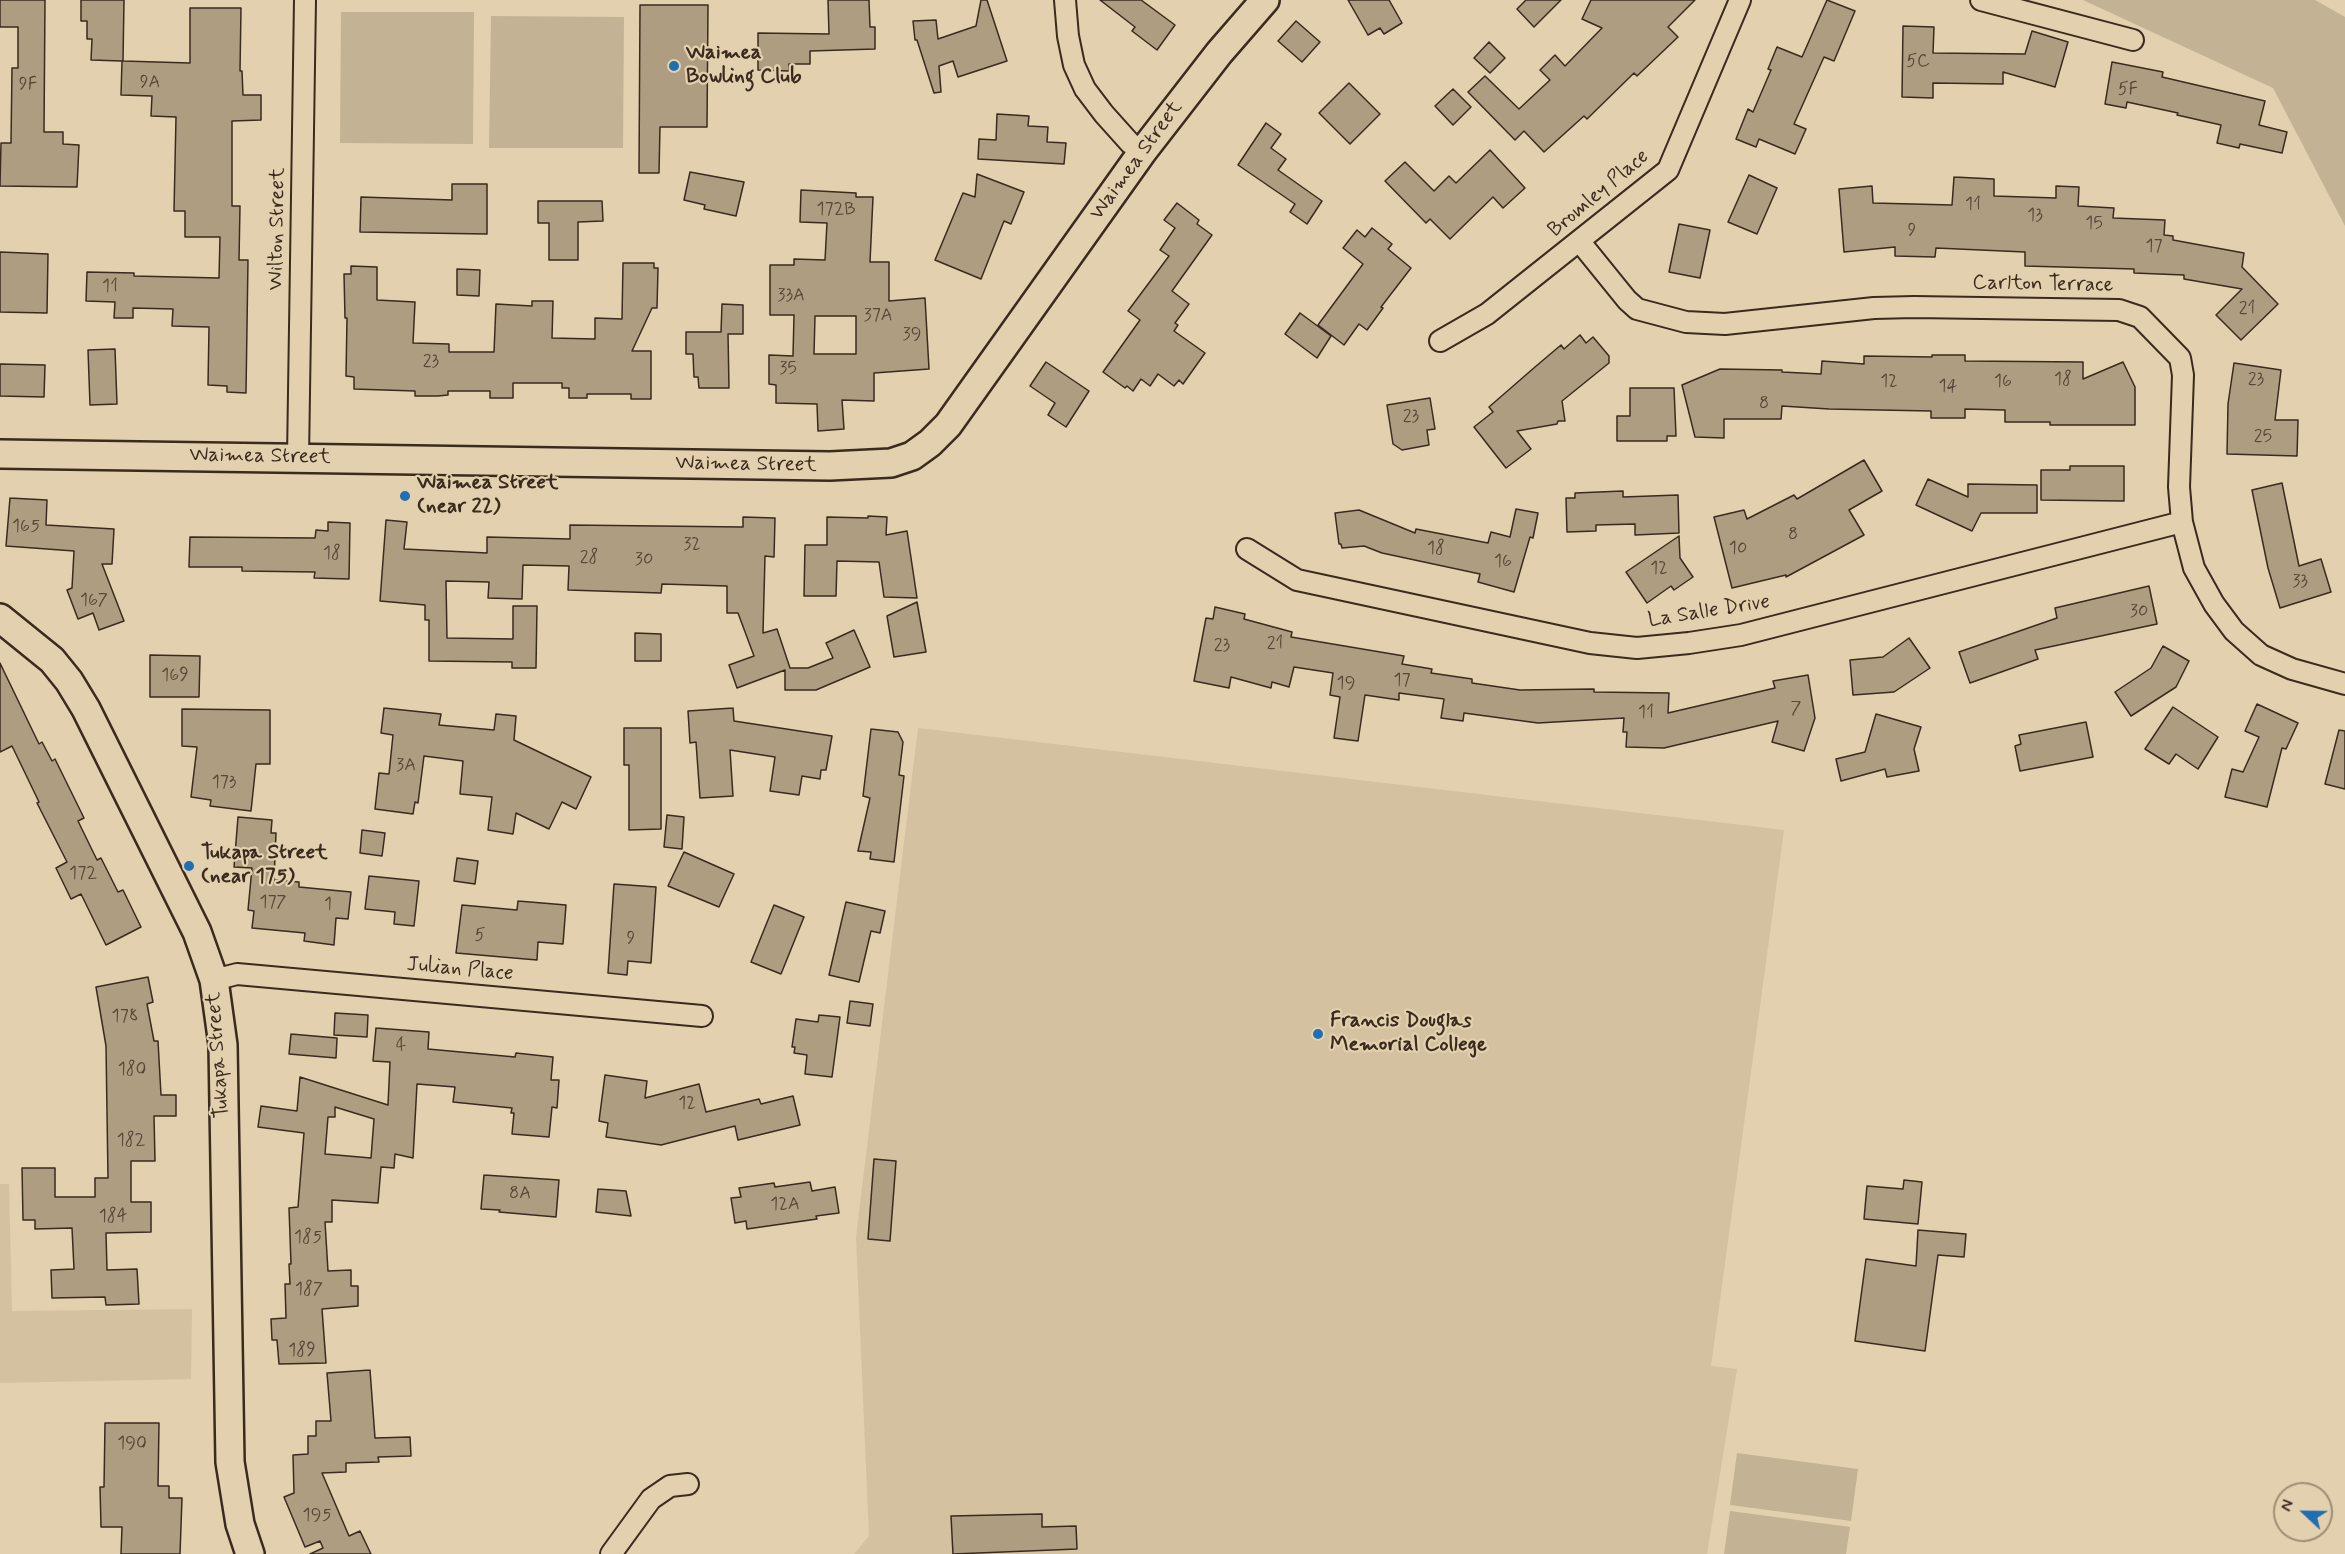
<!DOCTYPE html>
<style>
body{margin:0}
#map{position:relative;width:2345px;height:1554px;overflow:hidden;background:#e2d0ae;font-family:Mynerve,sans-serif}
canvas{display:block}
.north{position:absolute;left:2273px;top:1482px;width:60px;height:60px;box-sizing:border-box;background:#e2d0ae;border:2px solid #9f8e74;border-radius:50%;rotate:292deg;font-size:16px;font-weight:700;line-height:24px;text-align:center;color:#3b2a1e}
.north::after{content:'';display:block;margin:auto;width:21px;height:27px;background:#1f6fb2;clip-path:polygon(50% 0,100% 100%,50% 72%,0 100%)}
</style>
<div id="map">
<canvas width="2345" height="1554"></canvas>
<div class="north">N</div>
</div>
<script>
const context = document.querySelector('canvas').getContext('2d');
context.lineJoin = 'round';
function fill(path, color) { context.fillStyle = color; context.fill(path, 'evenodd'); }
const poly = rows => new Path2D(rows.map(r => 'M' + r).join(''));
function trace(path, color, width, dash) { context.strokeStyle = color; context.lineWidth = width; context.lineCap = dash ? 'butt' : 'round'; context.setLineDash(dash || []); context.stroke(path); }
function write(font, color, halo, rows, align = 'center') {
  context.font = font + ' Mynerve,sans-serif'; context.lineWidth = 4.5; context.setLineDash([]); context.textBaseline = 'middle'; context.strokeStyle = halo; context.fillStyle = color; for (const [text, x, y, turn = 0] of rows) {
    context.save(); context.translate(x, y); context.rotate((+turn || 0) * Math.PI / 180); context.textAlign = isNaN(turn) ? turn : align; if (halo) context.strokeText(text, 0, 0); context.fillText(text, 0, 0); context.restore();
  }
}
fill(poly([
 [918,728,1784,830,1711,1366,1737,1369,1707,1554,854,1554,869,1536,856,1237],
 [0,1184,9,1184,12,1311,192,1309,191,1379,0,1383]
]), '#d3c1a0');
fill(poly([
 [2083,0,2315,0,2345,17,2345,226,2273,88],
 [341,12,474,12,473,144,340,143],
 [491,16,624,17,623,148,489,148],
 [1737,1453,1858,1469,1851,1521,1730,1505],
 [1730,1511,1850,1527,1846,1554,1724,1554]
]), '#c4b294');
const building = poly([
 [0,0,45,0,44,132,63,132,63,144,79,145,77,187,0,186,1,143,11,143,12,68,18,68,18,27,0,27,0,0],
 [81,0,124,0,123,61,190,63,190,8,241,8,240,71,242,71,243,95,261,95,261,120,232,121,232,206,240,206,239,260,248,260,246,393,227,392,227,386,208,385,209,327,172,326,173,309,133,308,133,318,114,318,115,302,86,301,87,272,134,273,134,276,219,278,220,237,185,237,185,211,174,211,176,117,151,116,152,96,121,95,122,61,91,60,92,39,87,39,87,21,81,21,81,0],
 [828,0,869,0,870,27,875,27,875,49,810,51,810,64,789,64,789,71,758,70,758,33,829,34,828,0],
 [981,0,987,0,1007,61,958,77,953,61,939,66,941,92,934,93,917,40,915,40,913,21,936,20,938,39,976,26,981,0],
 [1100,0,1141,0,1175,25,1157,50,1132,31,1135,27,1100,0],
 [1348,0,1389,0,1402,23,1384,34,1380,28,1368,35,1348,0],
 [1526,0,1561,0,1534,27,1517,9,1526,0],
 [1591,0,1695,0,1668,27,1678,37,1637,76,1634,73,1587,119,1584,116,1544,152,1524,131,1515,140,1468,92,1485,76,1519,109,1550,80,1540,70,1555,55,1565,66,1602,28,1582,19,1591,0],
 [1827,0,1855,11,1834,61,1824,57,1794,124,1806,129,1795,154,1759,139,1756,147,1736,139,1748,109,1753,112,1771,70,1768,69,1777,47,1802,57,1827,0],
 [640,5,708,5,707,127,660,127,659,173,639,173,640,5],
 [1296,21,1320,42,1302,62,1278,41,1296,21],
 [1903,26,1934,27,1933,53,2025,54,2032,31,2068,42,2055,87,2003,72,2003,84,1933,83,1933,98,1902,97,1903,26],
 [1489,42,1505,58,1490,73,1474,58,1489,42],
 [2112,62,2163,72,2162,77,2265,101,2259,125,2287,132,2282,153,2240,144,2239,148,2217,143,2221,125,2177,115,2178,113,2127,102,2126,108,2105,104,2112,62],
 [1349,83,1380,114,1350,144,1319,113,1349,83],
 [1453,89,1471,107,1453,125,1435,106,1453,89],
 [997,114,1029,116,1028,126,1048,127,1047,142,1066,143,1064,164,978,159,979,139,996,140,997,114],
 [1266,123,1281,134,1271,148,1286,159,1278,170,1322,201,1307,224,1290,212,1295,204,1238,165,1266,123],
 [1490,150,1525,188,1503,208,1493,197,1450,239,1430,219,1426,223,1385,181,1405,162,1434,191,1449,176,1456,183,1490,150],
 [690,172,744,182,736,216,704,209,705,205,684,200,690,172],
 [977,174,1024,192,1011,224,1004,221,981,279,935,260,963,193,975,197,977,174],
 [1749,175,1777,188,1757,234,1728,222,1749,175],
 [1954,177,1994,179,1994,196,2056,198,2056,186,2079,187,2078,206,2114,208,2113,218,2165,220,2164,235,2173,236,2173,240,2244,253,2242,267,2278,304,2241,340,2216,315,2242,289,2184,279,2184,275,2134,273,2134,269,2025,266,2025,252,1936,248,1935,257,1895,256,1895,247,1844,252,1839,189,1872,186,1873,203,1952,205,1954,177],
 [452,184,487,184,487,234,360,232,361,197,452,200,452,184],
 [801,190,856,193,856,197,873,197,870,262,889,262,889,301,925,298,929,369,874,373,874,401,842,400,844,429,818,431,817,404,776,403,776,385,769,384,769,355,793,356,794,315,770,315,770,265,794,265,794,259,825,260,827,223,800,222,801,190],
 [815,316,856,316,856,354,814,354,815,316],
 [538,201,602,201,603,221,578,222,578,260,549,260,549,223,538,223,538,201],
 [1177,203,1199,220,1197,224,1212,235,1172,291,1189,304,1175,323,1178,325,1174,331,1205,353,1183,384,1179,380,1174,386,1158,374,1150,386,1141,379,1133,391,1127,386,1125,388,1103,372,1140,320,1128,311,1169,256,1160,250,1175,228,1164,220,1177,203],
 [1679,224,1710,230,1700,278,1669,272,1679,224],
 [1372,228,1392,244,1388,249,1411,268,1381,307,1383,308,1367,330,1359,324,1344,345,1318,325,1363,264,1343,248,1357,230,1365,237,1372,228],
 [0,252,48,254,47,313,0,312,0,252],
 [623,263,654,263,654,268,658,268,657,308,652,308,632,351,651,351,651,399,631,399,631,394,587,394,587,398,569,398,569,388,562,388,562,383,513,383,513,398,490,398,490,391,448,391,448,395,438,396,415,396,415,391,354,389,354,377,346,376,347,318,345,318,344,274,351,274,351,266,377,267,377,300,415,302,413,343,449,344,449,352,494,352,496,304,532,306,532,301,553,301,552,338,595,339,595,318,622,319,623,263],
 [457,269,480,270,479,296,457,295,457,269],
 [722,304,743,305,743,334,728,334,729,388,699,388,698,377,694,377,693,354,686,354,686,332,721,332,722,304],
 [1300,313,1331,336,1317,358,1285,334,1300,313],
 [1580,335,1586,343,1593,337,1609,356,1609,363,1562,401,1565,421,1558,421,1557,424,1517,431,1531,449,1506,468,1474,427,1493,412,1489,407,1535,367,1561,345,1564,349,1580,335],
 [115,349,117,404,90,405,88,350,115,349],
 [1932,355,1965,355,1965,361,2083,362,2083,379,2123,362,2135,387,2135,425,2050,425,2050,422,2005,422,2005,410,1965,409,1965,418,1931,418,1931,411,1829,409,1782,406,1781,419,1724,419,1724,438,1695,437,1682,385,1720,369,1782,370,1782,372,1821,374,1822,361,1864,364,1864,356,1932,357,1932,355],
 [1046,362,1089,391,1066,427,1048,415,1055,403,1030,386,1046,362],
 [2234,363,2281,370,2275,420,2298,420,2297,456,2227,454,2228,404,2234,363],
 [0,364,45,365,44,397,0,396,0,364],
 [1630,388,1674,388,1676,436,1667,436,1667,441,1617,441,1617,416,1630,416,1630,388],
 [1430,398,1435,429,1427,430,1429,445,1402,450,1393,444,1387,405,1430,398],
 [1864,460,1882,491,1849,510,1864,535,1786,577,1786,575,1732,588,1714,517,1744,510,1747,519,1794,495,1797,499,1864,460],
 [2070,466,2124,466,2124,501,2041,500,2041,470,2070,470,2070,466],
 [1928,479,1968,497,1968,484,2037,485,2037,513,1981,513,1972,531,1916,505,1928,479],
 [2282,483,2299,566,2321,559,2331,592,2280,608,2268,568,2252,490,2282,483],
 [1623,491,1623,497,1678,495,1679,533,1635,535,1635,524,1596,525,1596,531,1567,532,1566,498,1575,498,1575,493,1623,491],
 [10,498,47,500,46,525,114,529,112,564,102,564,124,621,99,630,93,613,78,619,67,590,72,588,74,551,6,546,10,498],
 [1516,509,1538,513,1533,538,1530,537,1514,592,1478,582,1480,574,1382,553,1364,546,1342,548,1341,544,1339,544,1335,513,1359,510,1415,533,1416,529,1488,543,1491,532,1510,537,1516,509],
 [868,516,887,517,886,535,907,531,917,598,884,597,879,562,837,561,836,596,804,596,805,545,827,545,827,517,868,518,868,516],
 [743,517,775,518,774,557,765,556,763,633,777,629,790,668,808,668,833,658,826,643,854,630,870,667,816,690,785,690,785,670,737,688,729,665,754,656,738,613,727,613,727,586,662,584,661,593,568,590,569,566,523,565,522,599,488,598,489,582,446,581,447,638,513,639,513,606,537,606,536,668,512,668,512,662,429,661,429,620,425,620,425,605,380,601,386,520,407,522,404,549,487,553,487,537,570,539,570,525,743,527,743,517],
 [328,522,350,523,349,579,314,578,315,572,242,571,242,567,189,567,190,537,315,538,316,530,328,531,328,522],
 [1679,536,1680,558,1693,577,1674,590,1671,586,1647,603,1626,572,1679,536],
 [2149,586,2157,624,2035,650,2038,659,1970,683,1959,652,2057,618,2055,608,2149,586],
 [917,602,926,652,894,657,887,616,917,602],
 [1215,607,1245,614,1244,619,1292,632,1291,637,1404,656,1402,664,1432,669,1431,673,1472,679,1472,683,1520,690,1594,689,1594,692,1669,693,1668,713,1775,688,1773,681,1808,675,1815,718,1804,751,1772,742,1778,721,1664,748,1626,747,1627,732,1623,732,1624,718,1538,723,1464,713,1463,721,1441,718,1444,699,1399,693,1399,700,1365,695,1358,741,1334,738,1340,697,1330,695,1333,673,1294,667,1289,687,1272,682,1271,688,1231,677,1229,688,1194,681,1206,618,1213,619,1215,607],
 [635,633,661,634,661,661,635,661,635,633],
 [1909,638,1930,668,1894,692,1853,695,1850,660,1883,657,1909,638],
 [2163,646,2189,661,2176,687,2131,716,2115,692,2151,668,2163,646],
 [150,655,200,656,199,697,150,697,150,655],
 [0,663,39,744,42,742,52,761,55,759,84,818,78,821,97,860,101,858,118,892,123,890,141,927,106,945,81,894,71,899,56,868,67,862,37,803,39,802,12,746,0,752,0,663],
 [2257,704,2298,723,2286,749,2282,748,2267,807,2225,797,2232,769,2243,772,2259,737,2245,731,2257,704],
 [2173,707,2218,737,2198,769,2176,754,2169,764,2145,749,2173,707],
 [384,708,441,714,439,725,494,730,496,714,516,716,514,740,591,777,576,809,562,802,549,829,516,813,513,834,488,830,492,797,460,794,463,761,424,756,418,803,415,802,413,814,375,809,379,773,389,774,393,735,381,733,384,708],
 [733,708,734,721,832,736,826,770,821,770,820,779,802,776,799,795,770,791,775,757,730,750,733,796,700,798,696,742,690,743,688,711,733,708],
 [182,709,270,710,270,764,256,764,251,811,210,806,211,800,191,797,197,747,182,746,182,709],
 [1876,714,1921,727,1914,749,1919,771,1887,777,1885,769,1841,781,1836,759,1865,752,1876,714],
 [2086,722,2093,757,2020,771,2015,746,2021,744,2019,735,2086,722],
 [624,728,661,728,661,829,629,830,629,765,624,765,624,728],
 [871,729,898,732,903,742,899,775,904,776,894,862,870,859,871,852,858,851,870,798,863,796,871,729],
 [2339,730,2345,731,2345,789,2325,784,2339,730],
 [667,815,684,817,682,849,664,847,667,815],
 [238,817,272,820,271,833,276,833,274,880,299,882,299,887,351,892,348,919,336,918,334,945,304,941,305,933,252,928,254,911,248,910,252,868,234,867,238,817],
 [362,830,385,833,382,856,360,853,362,830],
 [684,852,734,874,719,907,668,886,684,852],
 [457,858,478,861,475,884,454,881,457,858],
 [369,876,419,881,414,926,394,924,395,912,365,909,369,876],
 [614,884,656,887,651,963,628,961,627,975,608,973,614,884],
 [518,901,566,905,563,944,538,942,537,960,456,953,462,905,517,910,518,901],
 [846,902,885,911,880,933,871,931,859,982,829,975,846,902],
 [774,905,804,917,781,974,751,962,774,905],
 [148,977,153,1002,147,1004,154,1041,158,1041,161,1095,176,1095,176,1116,154,1116,155,1161,131,1161,131,1202,151,1202,151,1232,106,1233,107,1270,137,1269,139,1304,106,1305,105,1297,52,1298,51,1270,74,1269,72,1228,35,1229,35,1220,23,1220,22,1168,55,1168,55,1197,95,1197,95,1178,108,1178,106,1046,96,987,148,977],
 [850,1001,873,1004,870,1026,847,1023,850,1001],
 [335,1013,368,1015,367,1037,334,1035,335,1013],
 [819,1015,840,1017,832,1077,805,1074,807,1055,794,1053,795,1047,792,1047,796,1019,818,1022,819,1015],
 [376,1028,429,1032,428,1049,515,1057,516,1053,553,1057,551,1080,559,1080,557,1108,552,1107,549,1137,512,1134,514,1113,511,1113,512,1108,453,1102,455,1087,417,1084,413,1158,395,1154,394,1168,381,1167,378,1203,332,1200,332,1222,325,1222,328,1271,351,1270,351,1286,358,1286,358,1306,322,1309,326,1363,279,1364,277,1340,272,1340,271,1319,286,1318,285,1284,290,1284,289,1264,291,1264,289,1208,298,1207,304,1133,258,1127,261,1106,297,1111,300,1077,388,1105,390,1062,373,1061,376,1028],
 [335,1107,374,1119,371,1158,325,1154,328,1117,335,1117,335,1107],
 [291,1034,337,1038,336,1058,289,1054,291,1034],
 [605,1075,647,1081,645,1098,699,1084,706,1112,759,1099,761,1104,793,1096,800,1125,738,1140,735,1126,661,1145,606,1137,608,1123,599,1121,605,1075],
 [874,1159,896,1161,890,1241,868,1239,874,1159],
 [484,1175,559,1180,556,1217,499,1212,500,1210,481,1209,484,1175],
 [1904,1180,1922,1182,1918,1224,1864,1219,1867,1186,1903,1189,1904,1180],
 [810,1182,812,1191,835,1187,839,1213,816,1216,817,1219,747,1229,746,1221,735,1223,731,1198,741,1197,739,1188,774,1183,775,1187,810,1182],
 [598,1189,626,1191,631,1216,596,1212,598,1189],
 [1918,1230,1966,1234,1964,1257,1938,1255,1925,1351,1855,1341,1866,1259,1916,1266,1918,1230],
 [370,1370,375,1438,410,1437,411,1456,378,1457,379,1462,346,1463,346,1472,322,1473,349,1536,360,1531,371,1554,310,1554,323,1548,320,1541,305,1547,284,1497,294,1493,293,1455,308,1454,308,1436,316,1436,316,1421,331,1421,327,1373,370,1370],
 [105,1423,159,1423,158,1486,169,1486,169,1498,182,1498,180,1554,121,1554,122,1527,101,1527,100,1487,104,1487,105,1423],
 [1042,1514,1042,1527,1076,1526,1077,1549,953,1554,951,1516,1042,1514]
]);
fill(building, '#af9d81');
trace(building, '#3b2a1e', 1.5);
const street = poly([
 [1065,0,1068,36,1074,65,1085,89,1104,114,1130,143,1143,151],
 [1981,0,2133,40],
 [1580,242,1627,300,1637,309,1686,322,1725,324,1874,308,1914,307,2119,310,2140,317,2180,358,2183,375,2179,487,2182,522,2194,568,2214,604,2234,631,2261,655,2292,669,2345,684],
 [1440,341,1487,314,1668,170,1740,0],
 [298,458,305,0],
 [1247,549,1297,580,1590,643,1637,648,1689,643,1741,635,2182,522],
 [214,980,237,974,702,1016],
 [611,1554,651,1499,670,1486,688,1484]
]);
const secondary = poly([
 [0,454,830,466,891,463,912,456,930,443,948,425,1143,151,1219,53,1265,0],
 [0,618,52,660,69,681,86,709,197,932,214,980,223,1045,230,1462,240,1524,250,1554]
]);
trace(street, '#3b2a1e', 24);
trace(secondary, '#3b2a1e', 32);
trace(street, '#e2d0ae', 20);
trace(secondary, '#e2d0ae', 27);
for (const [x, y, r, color] of [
 [674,66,6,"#1f6fb2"],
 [405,496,6,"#1f6fb2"],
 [189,866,6,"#1f6fb2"],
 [1318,1034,6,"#1f6fb2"]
]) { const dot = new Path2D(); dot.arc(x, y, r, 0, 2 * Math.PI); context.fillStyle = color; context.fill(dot); trace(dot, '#e2d0ae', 2); }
write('18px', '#584737', null, [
 ["5C",1918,62],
 ["9A",150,83],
 ["9F",28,85],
 ["5F",2128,90],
 ["11",1973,205],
 ["172B",836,210],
 ["13",2035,216],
 ["15",2094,224],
 ["9",1912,231],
 ["17",2154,247],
 ["11",110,287],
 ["33A",791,296],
 ["21",2247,309],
 ["37A",878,316],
 ["39",912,335],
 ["23",431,362],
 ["35",788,369],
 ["18",2063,380],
 ["23",2256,380],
 ["12",1889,382],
 ["16",2003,382],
 ["14",1948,387],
 ["8",1764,404],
 ["23",1411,417],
 ["25",2263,437],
 ["165",26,527],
 ["8",1793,535],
 ["32",692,545],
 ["18",1436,549],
 ["10",1738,549],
 ["18",332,554],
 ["28",589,558],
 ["30",644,560],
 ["16",1503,562],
 ["12",1659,569],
 ["33",2300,582],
 ["167",94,601],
 ["30",2139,612],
 ["21",1275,644],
 ["23",1222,646],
 ["169",175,676],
 ["17",1402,681],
 ["19",1346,684],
 ["7",1796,709],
 ["11",1646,713],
 ["3A",406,766],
 ["173",224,783],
 ["172",83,874],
 ["177",273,903],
 ["1",328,905],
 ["5",480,936],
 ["9",631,939],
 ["178",125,1017],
 ["4",401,1046],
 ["180",132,1070],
 ["12",687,1104],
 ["182",131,1141],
 ["8A",520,1194],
 ["12A",785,1205],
 ["184",113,1217],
 ["185",308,1238],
 ["187",309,1290],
 ["189",302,1351],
 ["190",132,1444],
 ["195",317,1516]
]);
write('bold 21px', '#3b2a1e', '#e2d0ae', [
 ["Waimea",686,54],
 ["Bowling Club",686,78],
 ["Waimea Street",417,484],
 ["(near 22)",417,508],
 ["Tukapa Street",201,854],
 ["(near 175)",201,878],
 ["Francis Douglas",1330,1022],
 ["Memorial College",1330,1046]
], 'left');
write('21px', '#3b2a1e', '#e2d0ae', [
 ["Waimea Street",1137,161,-54],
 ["Bromley Place",1599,194,-40],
 ["Wilton Street",278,229,-89],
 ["Carlton Terrace",2043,285,1],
 ["Waimea Street",260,457,1],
 ["Waimea Street",746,465,1],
 ["La Salle Drive",1709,612,-9],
 ["Julian Place",460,970,5],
 ["Tukapa Street",219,1055,-94]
]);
</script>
